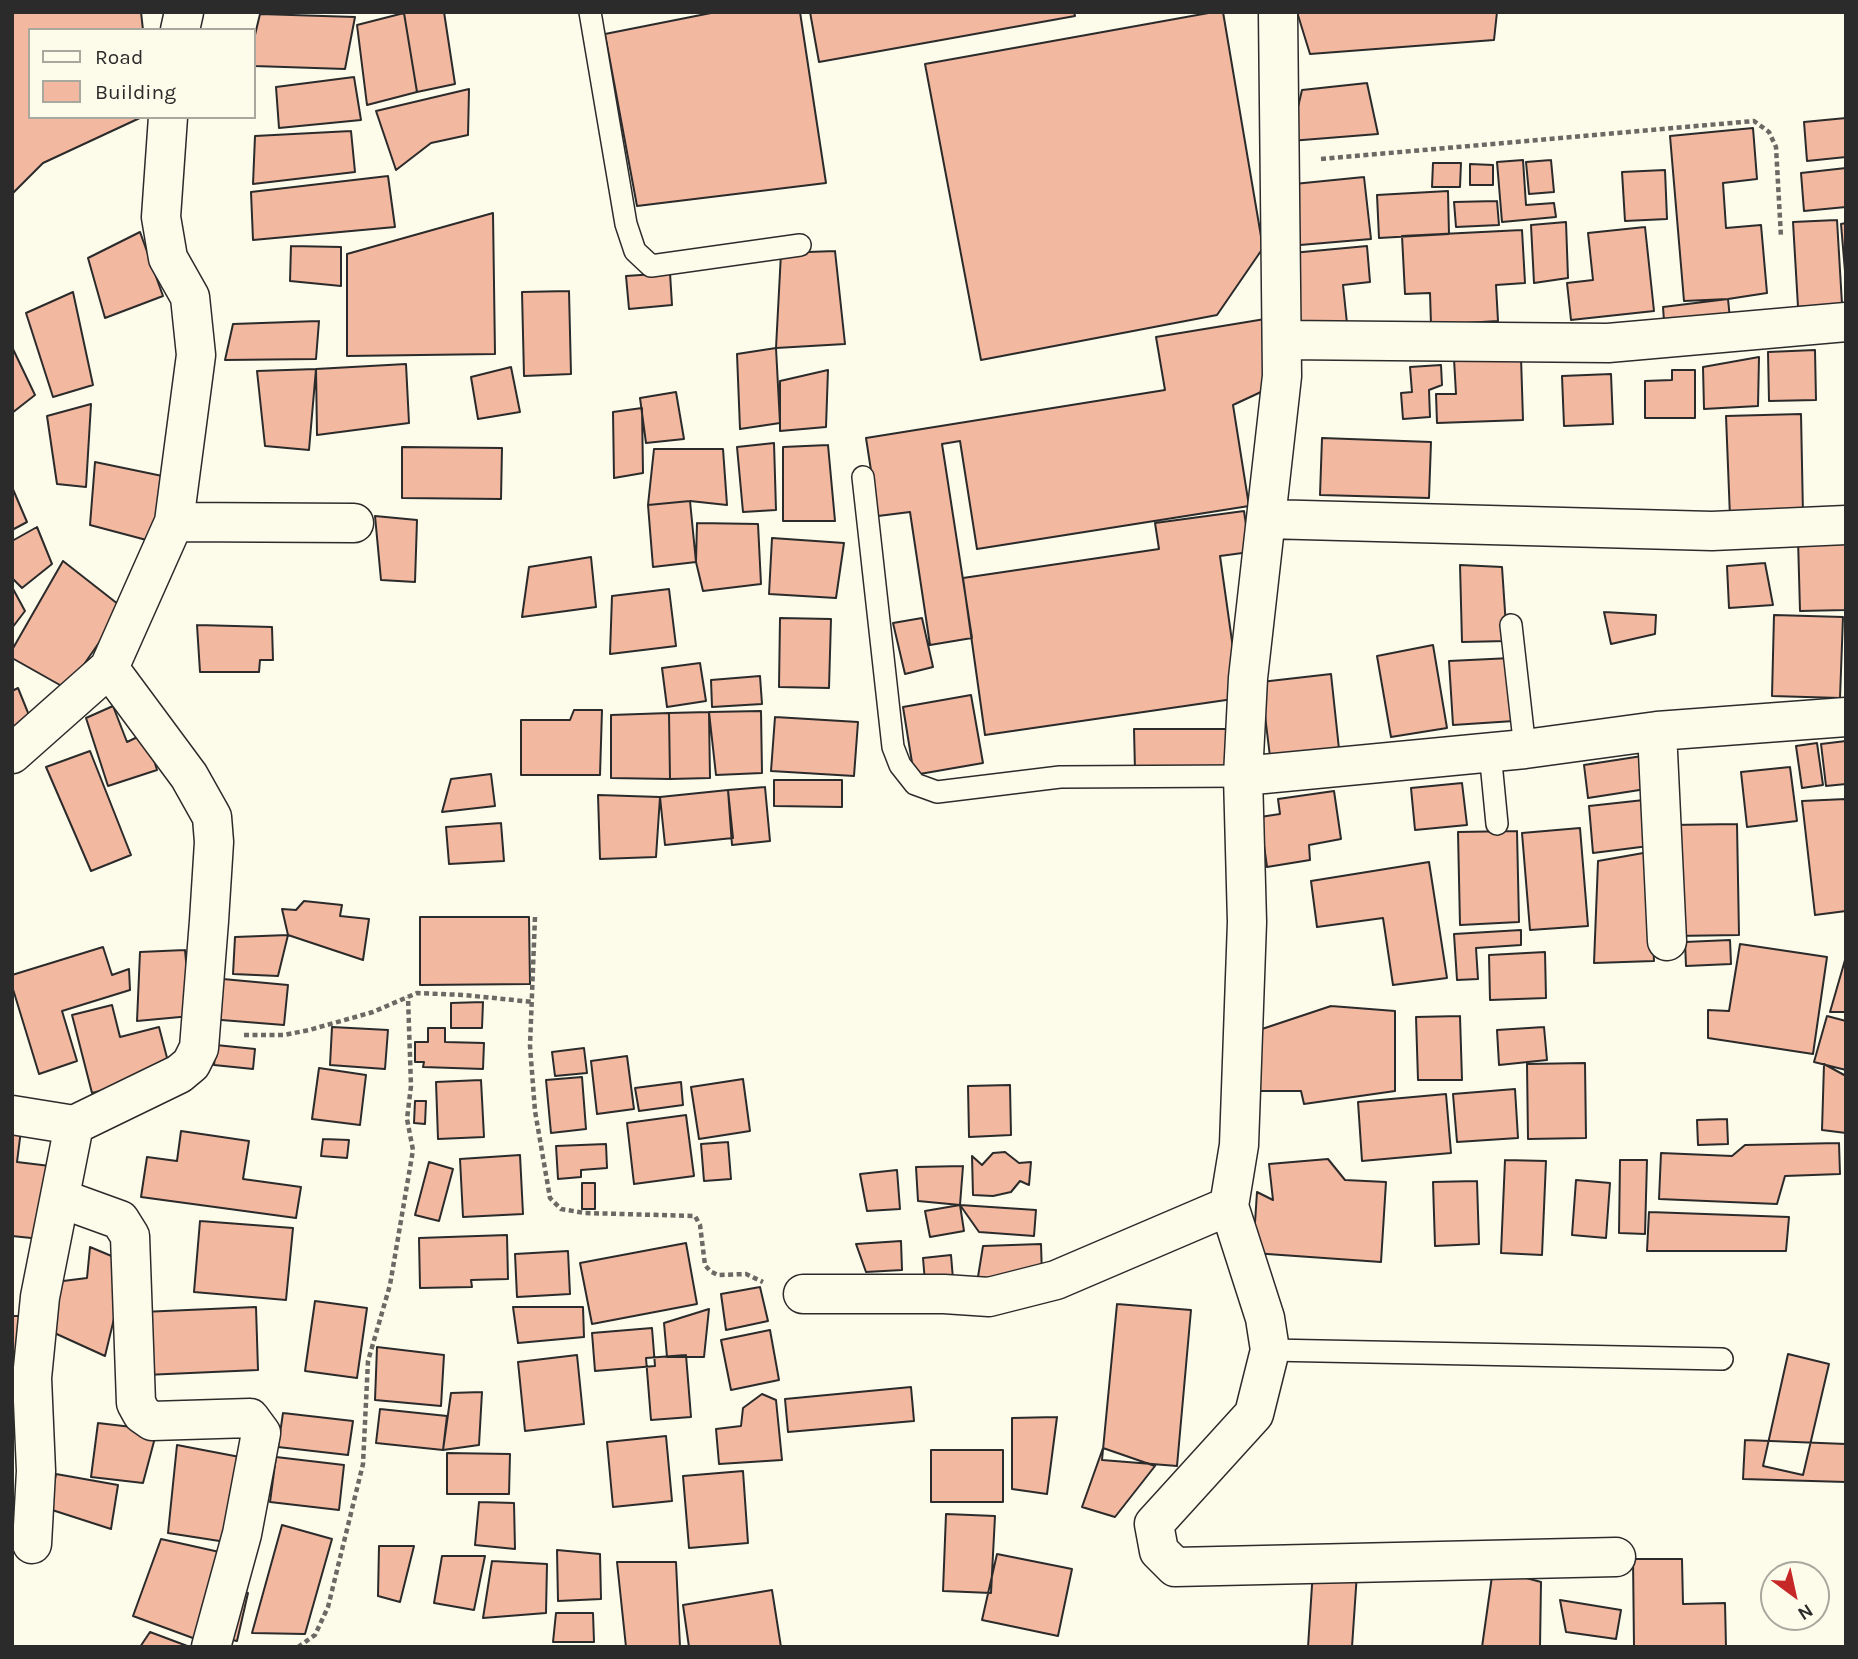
<!DOCTYPE html>
<style>
body{margin:0}
#map{position:relative;width:1858px;height:1659px;overflow:hidden;background:#fdfbea;font-family:Karla,sans-serif}
canvas{display:block}
.frame{position:absolute;inset:0;border:14px solid #2b2b2b;pointer-events:none}
.legend{position:absolute;left:28px;top:28px;width:228px;height:91px;box-sizing:border-box;background:#fdfbea;border:2px solid #a9a89e;margin:0;padding:9px 12px;list-style:none;font-size:21px;color:#2b2b2b}
.legend li{display:flex;align-items:center;gap:14px;height:35px}
.legend b{width:35px;border:2px solid #a9a89e}
.north{position:absolute;left:1760px;top:1561px;width:70px;height:70px;box-sizing:border-box;background:#fdfbea;border:2px solid #a9a89e;border-radius:50%;rotate:147deg;font-size:19px;font-weight:700;line-height:28px;text-align:center;color:#2b2b2b}
.north::after{content:'';display:block;margin:auto;width:24px;height:32px;background:#c62828;clip-path:polygon(50% 0,100% 100%,50% 72%,0 100%)}
</style>
<div id="map">
<canvas width="1858" height="1659"></canvas>
<div class="frame"></div>
<ul class="legend">
<li><b style="height:9px;background:#fdfbea"></b>Road</li>
<li><b style="height:19px;background:#f2b8a0"></b>Building</li>
</ul>
<div class="north">N</div>
</div>
<script>
const context = document.querySelector('canvas').getContext('2d');
context.lineJoin = 'round';
function fill(path, color) { context.fillStyle = color; context.fill(path, 'evenodd'); }
const poly = rows => new Path2D(rows.map(r => 'M' + r).join(''));
function trace(path, color, width, dash) { context.strokeStyle = color; context.lineWidth = width; context.lineCap = dash ? 'butt' : 'round'; context.setLineDash(dash || []); context.stroke(path); }
const building = poly([
 [12,12,141,12,143,30,30,30,30,117,142,117,43,163,12,194,12,12],
 [444,12,455,84,417,92,404,13,444,12],
 [716,12,800,12,826,183,637,206,605,34,716,12],
 [810,12,1074,12,1075,16,819,62,810,12],
 [1214,12,1223,12,1263,248,1217,315,981,360,925,64,1214,12],
 [1297,12,1497,12,1494,40,1310,54,1297,12],
 [404,13,417,92,367,105,357,25,404,13],
 [260,14,355,17,345,69,254,66,254,39,260,14],
 [354,77,361,120,279,128,276,87,354,77],
 [1367,83,1378,134,1290,141,1302,90,1367,83],
 [469,89,468,135,431,143,396,170,376,111,469,89],
 [1846,118,1846,157,1807,161,1804,122,1846,118],
 [1753,128,1757,179,1723,183,1726,228,1761,225,1767,293,1728,299,1684,301,1670,136,1753,128],
 [351,131,355,172,253,184,255,136,351,131],
 [1523,160,1526,205,1554,203,1556,217,1502,222,1497,162,1523,160],
 [1551,160,1554,192,1529,194,1526,162,1551,160],
 [1433,163,1461,163,1460,187,1432,187,1433,163],
 [1470,164,1493,165,1493,185,1470,185,1470,164],
 [1846,168,1846,207,1804,211,1801,173,1846,168],
 [1665,170,1667,219,1625,221,1622,172,1665,170],
 [388,176,395,227,253,240,251,192,388,176],
 [1364,177,1371,239,1300,245,1294,184,1364,177],
 [1448,191,1449,234,1379,238,1377,195,1448,191],
 [1497,201,1499,225,1456,227,1454,202,1497,201],
 [493,213,495,354,347,356,347,254,493,213],
 [1837,220,1842,304,1798,307,1793,222,1837,220],
 [1566,222,1568,278,1534,283,1531,225,1566,222],
 [1846,223,1846,283,1841,224,1846,223],
 [1645,227,1654,311,1571,320,1567,283,1593,280,1588,233,1645,227],
 [1522,230,1525,283,1496,285,1498,321,1431,325,1430,293,1405,294,1402,236,1522,230],
 [140,232,163,296,105,318,88,258,140,232],
 [291,246,341,247,341,286,290,281,291,246],
 [1367,246,1370,282,1343,285,1348,333,1300,338,1292,253,1367,246],
 [835,251,845,344,776,348,781,253,835,251],
 [670,273,672,305,629,309,626,276,670,273],
 [569,291,571,374,524,376,522,292,569,291],
 [73,292,93,385,53,397,26,313,73,292],
 [1728,299,1731,329,1665,335,1663,307,1728,299],
 [1265,319,1276,385,1233,405,1249,506,977,549,960,441,942,444,972,638,930,645,910,512,878,516,866,438,1165,390,1156,337,1265,319],
 [319,321,316,359,225,360,233,324,319,321],
 [12,347,35,395,12,413,12,347],
 [776,348,780,423,740,429,737,354,776,348],
 [1815,350,1816,400,1769,401,1768,352,1815,350],
 [1521,357,1523,420,1437,423,1436,394,1456,394,1454,359,1521,357],
 [1759,357,1758,406,1704,409,1703,367,1759,357],
 [406,364,409,423,317,435,316,369,406,364],
 [1441,365,1442,385,1429,390,1430,417,1403,419,1401,393,1412,392,1410,367,1441,365],
 [511,367,520,412,478,419,471,377,511,367],
 [316,369,309,450,265,446,257,371,316,369],
 [828,370,826,427,780,431,780,381,828,370],
 [1672,370,1695,370,1695,418,1645,418,1645,381,1672,380,1672,370],
 [1611,374,1613,424,1564,426,1562,376,1611,374],
 [676,392,684,439,646,443,640,398,676,392],
 [91,404,86,487,57,484,47,416,91,404],
 [642,408,643,473,614,478,613,412,642,408],
 [1801,414,1803,515,1730,517,1726,416,1801,414],
 [1322,438,1431,442,1429,498,1320,495,1322,438],
 [774,443,776,510,743,512,737,447,774,443],
 [828,445,835,521,783,521,783,447,828,445],
 [402,447,502,448,501,499,402,498,402,447],
 [654,449,723,449,727,505,690,501,648,505,654,449],
 [95,462,172,478,154,542,90,525,95,462],
 [12,487,27,522,12,530,12,487],
 [690,501,696,562,653,567,648,505,690,501],
 [1244,511,1250,552,1220,556,1240,698,985,735,963,578,1159,549,1155,523,1244,511],
 [375,516,417,520,415,582,381,580,375,516],
 [697,523,758,524,761,584,703,591,696,562,697,523],
 [37,527,52,564,22,588,12,578,12,541,37,527],
 [772,538,844,543,836,598,769,594,772,538],
 [1846,538,1846,610,1800,611,1798,539,1846,538],
 [591,557,596,607,522,617,529,567,591,557],
 [63,561,123,608,67,689,12,658,12,650,63,561],
 [1765,563,1773,605,1729,608,1727,566,1765,563],
 [1460,565,1502,567,1507,641,1462,642,1460,565],
 [12,587,25,611,12,628,12,587],
 [669,589,676,646,610,654,612,596,669,589],
 [1604,612,1656,615,1655,634,1611,644,1604,612],
 [1774,615,1843,617,1840,698,1772,696,1774,615],
 [780,618,831,619,829,688,779,687,780,618],
 [922,618,933,667,905,674,893,623,922,618],
 [197,625,272,627,273,660,260,660,259,672,200,672,197,625],
 [1433,645,1447,728,1391,737,1377,656,1433,645],
 [1511,658,1514,721,1453,725,1449,661,1511,658],
 [700,663,706,701,667,707,662,668,700,663],
 [1331,674,1339,749,1270,757,1261,682,1331,674],
 [760,676,762,704,712,707,711,680,760,676],
 [18,688,35,730,12,743,12,691,18,688],
 [971,695,983,763,914,775,903,707,971,695],
 [113,706,127,742,146,733,157,770,108,786,86,718,113,706],
 [574,710,602,710,600,775,521,775,521,720,570,720,574,710],
 [761,711,762,773,716,775,709,712,761,711],
 [709,712,710,778,670,779,669,713,709,712],
 [669,713,670,779,611,778,611,715,669,713],
 [775,717,858,722,854,776,771,771,775,717],
 [1134,729,1230,729,1230,770,1135,771,1134,729],
 [1846,741,1846,784,1826,786,1821,744,1846,741],
 [1817,743,1823,785,1802,788,1796,746,1817,743],
 [90,751,131,855,91,871,46,767,90,751],
 [1642,756,1646,789,1588,798,1584,765,1642,756],
 [1790,767,1797,821,1747,827,1741,772,1790,767],
 [491,774,495,806,442,812,451,779,491,774],
 [774,780,842,780,842,807,774,806,774,780],
 [1462,783,1467,825,1415,830,1411,788,1462,783],
 [765,787,770,841,732,845,728,790,765,787],
 [728,790,733,838,665,845,660,797,728,790],
 [1334,791,1341,839,1309,845,1310,860,1267,867,1260,817,1280,814,1278,799,1334,791],
 [598,795,660,797,656,857,600,859,598,795],
 [1846,799,1846,911,1815,915,1802,801,1846,799],
 [1644,800,1649,846,1593,853,1589,806,1644,800],
 [501,823,504,861,449,864,446,827,501,823],
 [1737,824,1739,935,1674,936,1671,825,1737,824],
 [1580,828,1588,926,1530,930,1522,833,1580,828],
 [1517,831,1519,922,1460,925,1458,832,1517,831],
 [1649,852,1654,961,1594,963,1598,861,1649,852],
 [1429,862,1447,978,1393,985,1383,918,1317,927,1311,881,1429,862],
 [304,901,342,905,340,916,369,919,363,960,288,935,282,909,296,910,304,901],
 [420,917,529,917,530,984,420,985,420,917],
 [1521,930,1521,945,1476,948,1478,979,1457,980,1454,934,1521,930],
 [288,935,278,976,233,974,235,937,288,935],
 [1730,940,1731,964,1686,966,1685,942,1730,940],
 [1740,944,1827,957,1813,1054,1708,1038,1708,1010,1729,1011,1740,944],
 [103,947,112,975,129,969,130,990,62,1011,77,1061,39,1074,12,986,12,975,103,947],
 [185,950,191,1016,137,1021,140,952,185,950],
 [1545,952,1546,998,1490,1000,1489,955,1545,952],
 [1845,960,1846,1012,1830,1012,1845,960],
 [212,978,288,985,284,1025,209,1019,212,978],
 [483,1002,482,1028,451,1028,451,1003,483,1002],
 [112,1005,120,1037,159,1027,171,1073,92,1093,72,1015,112,1005],
 [1331,1006,1395,1011,1395,1091,1304,1104,1301,1091,1260,1091,1259,1030,1331,1006],
 [1460,1016,1462,1080,1418,1080,1416,1017,1460,1016],
 [1827,1016,1846,1021,1846,1070,1814,1062,1827,1016],
 [332,1027,388,1030,385,1069,330,1065,332,1027],
 [1544,1027,1547,1060,1499,1065,1497,1030,1544,1027],
 [428,1028,445,1028,445,1042,484,1043,483,1069,423,1067,424,1062,415,1062,415,1042,428,1042,428,1028],
 [216,1045,255,1049,253,1069,214,1065,216,1045],
 [584,1048,587,1073,555,1076,552,1052,584,1048],
 [627,1056,634,1109,597,1114,591,1061,627,1056],
 [1585,1063,1586,1138,1528,1139,1527,1064,1585,1063],
 [1824,1064,1846,1076,1846,1133,1822,1130,1824,1064],
 [319,1068,366,1075,360,1125,312,1119,319,1068],
 [582,1077,586,1129,551,1133,546,1080,582,1077],
 [743,1079,750,1131,699,1139,691,1087,743,1079],
 [481,1080,484,1137,438,1139,436,1082,481,1080],
 [681,1082,683,1105,639,1111,635,1088,681,1082],
 [1010,1085,1011,1135,969,1137,968,1086,1010,1085],
 [1515,1089,1518,1138,1457,1142,1453,1094,1515,1089],
 [1446,1094,1451,1153,1362,1161,1358,1102,1446,1094],
 [415,1101,426,1101,425,1124,414,1123,415,1101],
 [686,1115,694,1176,634,1184,627,1123,686,1115],
 [1727,1119,1728,1144,1698,1145,1697,1120,1727,1119],
 [12,1129,21,1130,17,1162,50,1166,41,1239,12,1236,12,1129],
 [181,1131,249,1141,243,1179,301,1187,296,1218,141,1197,147,1157,177,1161,181,1131],
 [323,1139,349,1140,347,1158,321,1156,323,1139],
 [728,1142,731,1179,704,1181,701,1144,728,1142],
 [1839,1143,1840,1174,1785,1176,1777,1204,1659,1199,1661,1153,1732,1156,1745,1145,1839,1143],
 [606,1144,607,1168,581,1170,581,1177,558,1179,556,1146,606,1144],
 [1005,1152,1019,1163,1031,1162,1029,1185,1020,1181,1011,1192,993,1196,973,1195,972,1156,982,1165,993,1153,1005,1152],
 [520,1155,523,1214,463,1217,460,1159,520,1155],
 [1328,1159,1345,1180,1386,1182,1381,1262,1253,1253,1257,1192,1273,1200,1269,1164,1328,1159],
 [1505,1160,1546,1161,1542,1255,1501,1253,1505,1160],
 [1620,1160,1647,1160,1645,1234,1619,1233,1620,1160],
 [429,1162,453,1169,439,1221,415,1215,429,1162],
 [963,1166,960,1205,918,1201,916,1167,963,1166],
 [897,1170,900,1209,867,1211,860,1174,897,1170],
 [1576,1180,1610,1183,1606,1238,1572,1235,1576,1180],
 [1477,1181,1479,1244,1435,1246,1433,1182,1477,1181],
 [582,1183,595,1183,595,1209,582,1209,582,1183],
 [960,1205,964,1231,930,1237,925,1211,960,1205],
 [960,1205,1036,1210,1034,1236,979,1232,960,1205],
 [1649,1212,1789,1217,1786,1251,1647,1251,1649,1212],
 [200,1221,293,1228,286,1300,194,1292,200,1221],
 [507,1235,508,1279,471,1280,472,1287,420,1288,419,1238,507,1235],
 [901,1241,902,1270,866,1272,856,1244,901,1241],
 [686,1243,697,1304,592,1324,580,1263,686,1243],
 [1041,1244,1042,1276,977,1283,983,1246,1041,1244],
 [90,1247,121,1260,119,1298,105,1356,50,1331,55,1282,87,1278,90,1247],
 [568,1251,570,1294,517,1297,515,1254,568,1251],
 [951,1255,953,1279,925,1282,923,1258,951,1255],
 [760,1287,768,1321,726,1330,721,1294,760,1287],
 [315,1301,367,1308,357,1378,305,1371,315,1301],
 [1117,1304,1191,1310,1177,1466,1102,1460,1117,1304],
 [256,1307,258,1370,145,1375,142,1312,256,1307],
 [513,1307,583,1307,584,1337,518,1343,513,1307],
 [709,1309,704,1357,667,1357,664,1323,709,1309],
 [12,1316,25,1316,24,1352,12,1352,12,1316],
 [652,1328,655,1366,595,1371,592,1333,652,1328],
 [770,1330,779,1380,731,1390,721,1340,770,1330],
 [377,1347,444,1355,441,1406,375,1400,377,1347],
 [1788,1354,1829,1364,1803,1475,1763,1466,1788,1354],
 [577,1355,584,1424,525,1431,518,1362,577,1355],
 [686,1355,691,1417,651,1420,646,1358,686,1355],
 [911,1387,914,1421,788,1432,785,1399,911,1387],
 [482,1392,479,1445,443,1450,451,1393,482,1392],
 [762,1394,776,1400,782,1460,719,1464,716,1429,741,1426,743,1408,762,1394],
 [380,1409,447,1416,443,1450,376,1443,380,1409],
 [283,1413,353,1421,348,1455,278,1447,283,1413],
 [1057,1417,1047,1494,1012,1489,1012,1418,1057,1417],
 [98,1423,157,1430,143,1483,91,1477,98,1423],
 [666,1436,672,1501,613,1507,607,1442,666,1436],
 [1745,1440,1846,1444,1846,1482,1743,1479,1745,1440],
 [177,1445,245,1458,226,1542,168,1533,177,1445],
 [1103,1448,1155,1466,1115,1517,1082,1507,1103,1448],
 [931,1450,1003,1450,1003,1502,931,1502,931,1450],
 [447,1453,510,1454,509,1494,447,1494,447,1453],
 [276,1457,344,1465,339,1510,270,1502,276,1457],
 [743,1471,748,1543,689,1548,683,1476,743,1471],
 [56,1474,118,1485,111,1529,49,1509,56,1474],
 [479,1502,514,1503,515,1549,475,1545,479,1502],
 [946,1514,995,1516,991,1593,943,1591,946,1514],
 [282,1525,332,1539,305,1634,252,1633,282,1525],
 [161,1539,224,1553,201,1641,133,1616,161,1539],
 [379,1546,414,1546,400,1602,378,1596,379,1546],
 [557,1550,600,1554,601,1599,558,1601,557,1550],
 [997,1554,1072,1569,1058,1636,982,1620,997,1554],
 [442,1556,485,1556,474,1610,434,1603,442,1556],
 [1633,1559,1682,1559,1683,1604,1725,1603,1726,1647,1634,1647,1633,1559],
 [492,1561,547,1564,546,1613,483,1618,492,1561],
 [617,1562,676,1562,680,1647,626,1647,617,1562],
 [1493,1569,1541,1582,1540,1647,1482,1647,1493,1569],
 [1313,1570,1357,1573,1352,1647,1308,1647,1313,1570],
 [230,1589,248,1593,237,1641,217,1637,230,1589],
 [772,1590,781,1647,689,1647,683,1605,772,1590],
 [1560,1600,1621,1610,1616,1639,1566,1632,1560,1600],
 [556,1613,593,1613,594,1642,553,1642,556,1613],
 [150,1632,190,1647,140,1647,150,1632]
]);
fill(building, '#f2b8a0');
trace(building, '#2b2b2b', 2);
const lane = poly([
 [590,12,626,224,635,251,651,266,800,245],
 [863,477,893,747,900,765,915,784,937,792,1060,777,1243,776],
 [1511,625,1525,749],
 [1490,752,1497,824],
 [1270,1350,1722,1359]
]);
const street = poly([
 [1278,12,1282,376,1248,678,1243,776,1525,749,1657,731,1846,717],
 [180,30,184,12],
 [1283,340,1608,343,1846,322],
 [1266,519,1712,531,1846,525],
 [174,522,354,523],
 [1657,731,1667,941],
 [12,754,109,668,174,522,196,355,190,297,168,258,161,217,168,117],
 [12,1115,74,1125,40,1297,32,1378,36,1471,32,1544],
 [74,1125,179,1074,191,1064,199,1048,209,921,214,842,212,817,189,776,109,668],
 [62,1199,120,1220,130,1236,136,1403,142,1414,152,1421,250,1418,261,1433,242,1534,211,1647],
 [1229,1206,1265,1318,1270,1350,1254,1414,1154,1524,1159,1551,1175,1567,1616,1557],
 [803,1294,944,1294,989,1297,1056,1280,1229,1206,1239,1145,1247,922,1243,776]
]);
trace(lane, '#2b2b2b', 24);
trace(street, '#2b2b2b', 41);
trace(poly([
 [1321,159,1754,121,1769,132,1776,147,1781,237],
 [535,917,530,1046,535,1111,550,1198,561,1209,585,1213,695,1216,700,1225,705,1265,710,1271,718,1275,746,1274,763,1282],
 [244,1035,284,1035,309,1030,373,1012,417,993,464,995,533,1002],
 [298,1647,315,1635,328,1607,363,1464,368,1361,390,1285,413,1150,407,1119,411,1086,408,997]
]), '#6a6964', 4.5, [5, 3.5]);
trace(lane, '#fdfbea', 21);
trace(street, '#fdfbea', 38);
</script>
